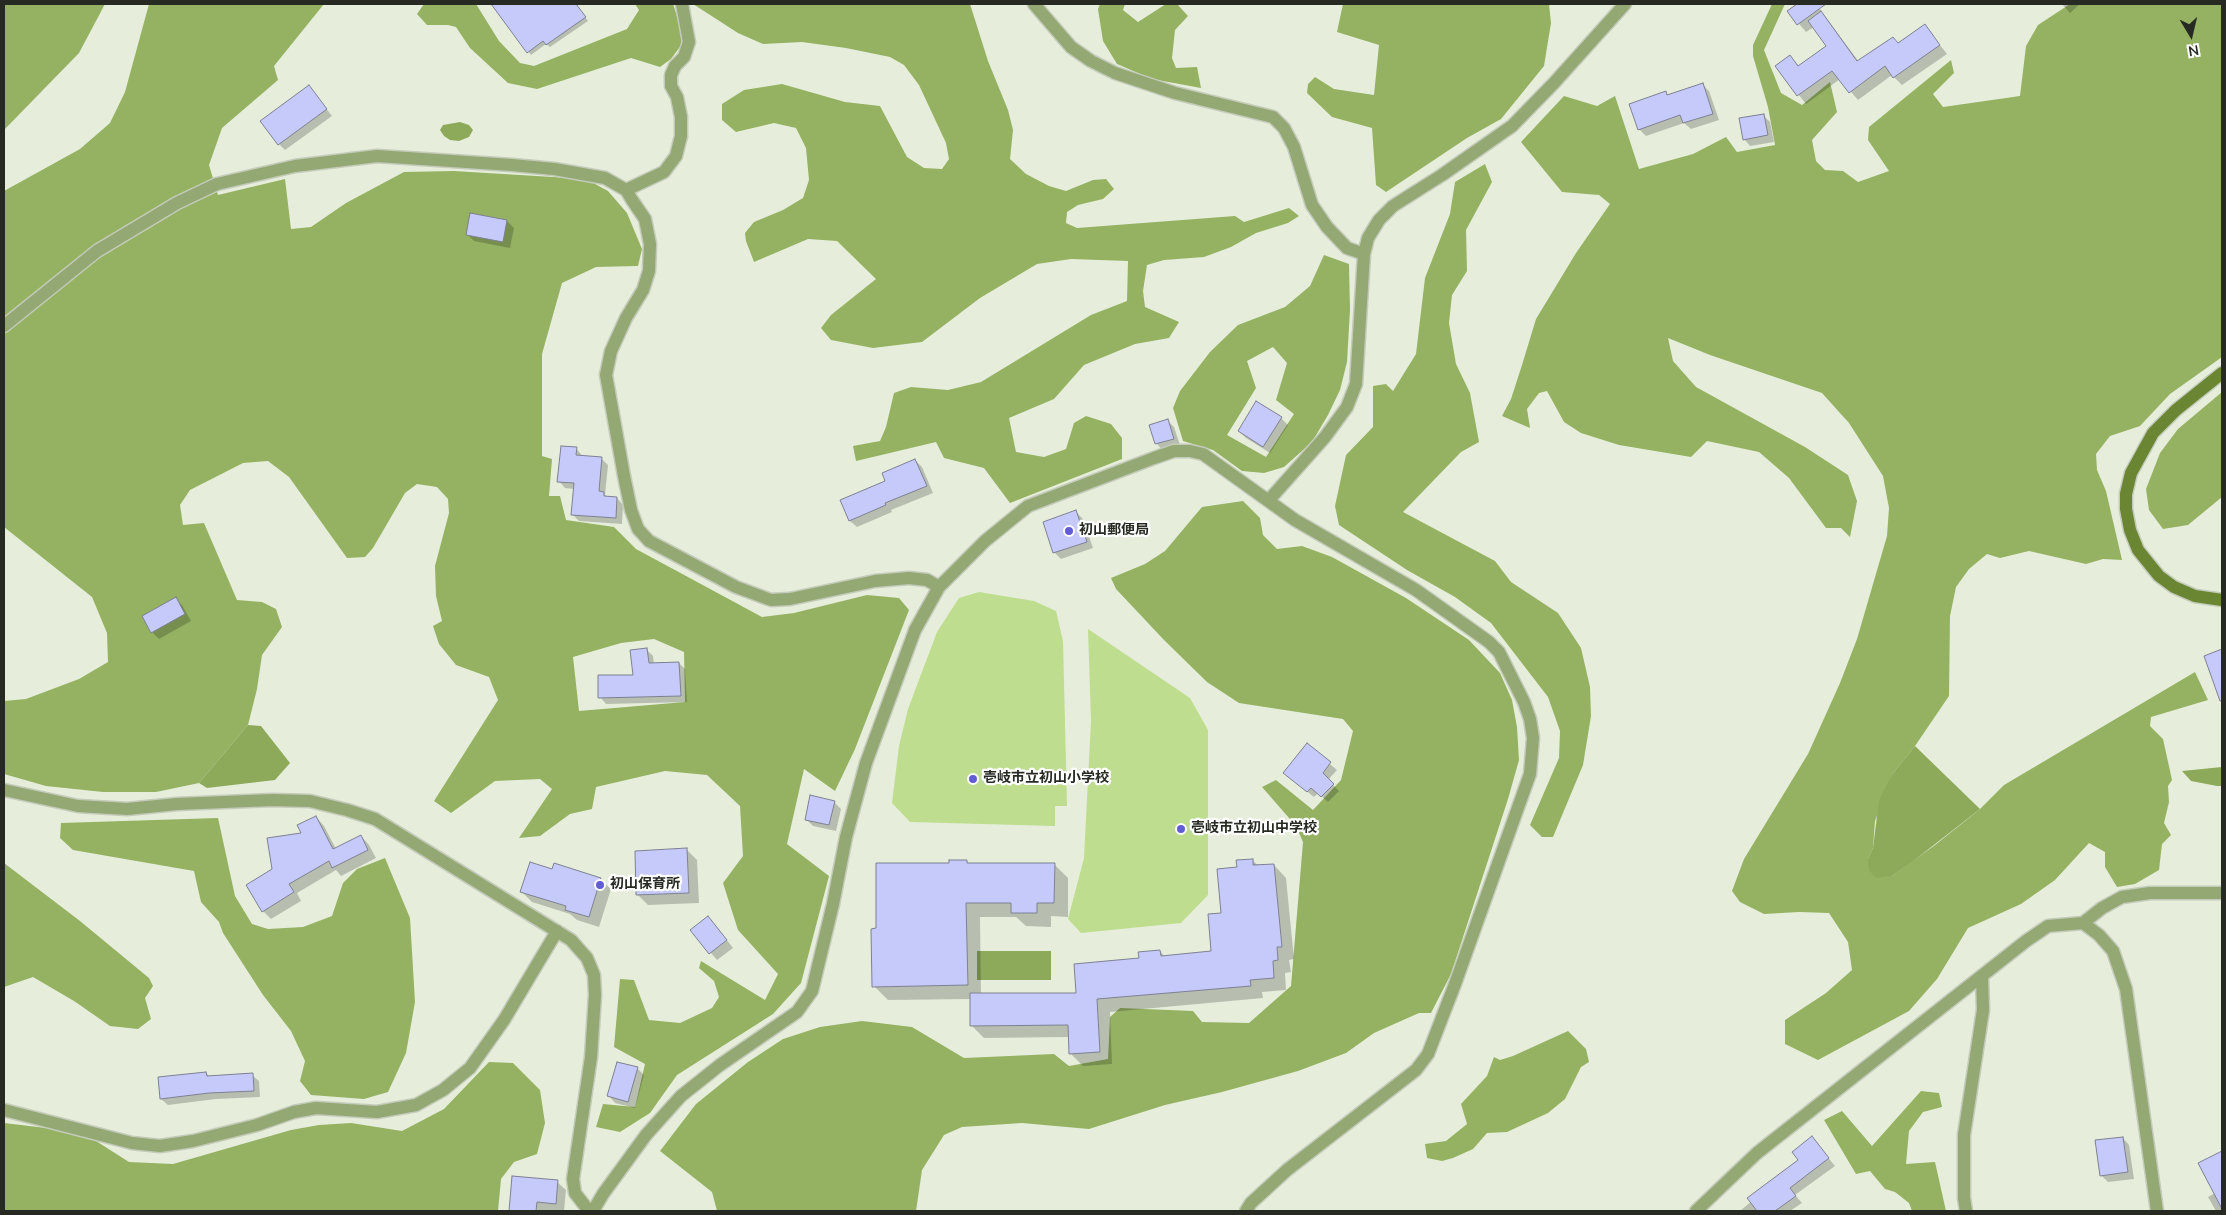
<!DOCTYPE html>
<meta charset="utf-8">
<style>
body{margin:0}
#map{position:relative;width:2226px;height:1215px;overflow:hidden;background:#e6eedb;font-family:"Nunito Sans",sans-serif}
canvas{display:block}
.frame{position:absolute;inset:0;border:5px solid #272a23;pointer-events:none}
.north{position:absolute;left:2166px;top:10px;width:50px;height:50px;-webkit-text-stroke:4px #fff;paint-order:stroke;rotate:171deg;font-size:14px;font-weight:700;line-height:20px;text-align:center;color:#272a23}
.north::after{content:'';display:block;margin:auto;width:18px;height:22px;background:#272a23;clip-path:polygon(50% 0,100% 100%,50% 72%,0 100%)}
</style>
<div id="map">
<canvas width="2226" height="1215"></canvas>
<div class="frame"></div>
<div class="north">N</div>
</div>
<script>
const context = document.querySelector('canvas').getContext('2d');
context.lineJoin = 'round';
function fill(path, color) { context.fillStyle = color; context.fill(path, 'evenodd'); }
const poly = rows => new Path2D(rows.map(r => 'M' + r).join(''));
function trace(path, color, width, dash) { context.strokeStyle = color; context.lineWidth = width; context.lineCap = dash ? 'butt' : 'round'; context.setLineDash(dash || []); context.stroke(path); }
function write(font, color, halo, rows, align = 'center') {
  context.font = font + ' "Nunito Sans","Noto Sans JP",sans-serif'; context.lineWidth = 4.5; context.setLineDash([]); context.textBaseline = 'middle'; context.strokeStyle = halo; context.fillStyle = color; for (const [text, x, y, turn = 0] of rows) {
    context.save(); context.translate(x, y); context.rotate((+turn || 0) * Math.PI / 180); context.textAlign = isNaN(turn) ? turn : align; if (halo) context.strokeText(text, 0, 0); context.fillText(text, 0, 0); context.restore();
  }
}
fill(poly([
 [979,592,1034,601,1056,611,1063,641,1067,806,1055,806,1055,826,910,822,892,803,899,746,908,709,937,632,959,598],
 [1088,629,1190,698,1208,730,1208,895,1181,923,1081,933,1068,919,1084,858,1091,721]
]), '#bedd8e');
fill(poly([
 [4,4,105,4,79,53,4,130],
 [149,4,324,4,274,66,278,80,222,128,209,165,218,195,285,179,291,229,311,227,346,203,404,172,454,171,586,179,608,191,627,213,642,249,638,266,596,267,562,283,542,354,542,456,552,459,549,496,560,496,566,520,614,527,636,549,762,617,794,613,867,595,899,598,909,610,855,749,835,791,804,769,787,844,829,876,801,983,773,1014,677,1075,650,1113,620,1132,596,1127,603,1104,635,1107,645,1064,614,1047,620,979,634,980,649,1020,680,1023,712,1008,719,997,714,981,699,968,701,961,765,1000,778,974,738,930,723,883,743,856,740,806,707,775,665,771,596,787,592,809,570,814,540,836,519,838,552,789,540,779,495,781,451,813,434,801,498,700,489,677,456,665,439,644,433,626,442,621,436,596,435,566,449,513,448,499,437,487,417,484,405,493,373,548,365,557,347,558,289,477,268,461,243,463,190,490,180,505,183,525,204,523,237,600,262,602,276,609,282,627,262,655,257,689,248,725,199,783,156,792,103,792,46,786,4,774,4,701,26,699,79,679,108,662,107,633,92,597,4,527,4,191,80,149,110,123,125,92],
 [654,639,684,652,685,702,579,711,573,657,621,643],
 [424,4,476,4,499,41,520,63,534,66,627,29,639,10,635,4,673,4,679,22,682,44,671,59,660,67,631,58,537,89,508,83,470,48,456,27,448,25,427,25,417,14],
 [693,4,970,4,988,61,1008,110,1013,130,1010,159,1026,174,1049,186,1066,191,1093,180,1106,179,1114,189,1103,199,1078,205,1067,212,1066,223,1077,228,1235,216,1244,222,1289,208,1299,216,1288,223,1256,233,1231,247,1204,257,1164,260,1147,265,1143,291,1145,307,1179,322,1169,338,1135,344,1084,365,1054,399,1009,418,1016,452,1044,457,1066,449,1074,423,1086,416,1111,424,1122,438,1122,459,1010,503,984,468,944,458,936,442,856,461,853,446,880,441,886,427,894,393,911,387,948,390,981,382,1091,315,1127,301,1128,261,1071,259,1037,264,980,298,922,342,873,348,831,340,821,328,831,315,876,279,837,241,808,239,754,262,746,241,745,233,754,222,783,210,803,198,809,180,806,148,796,128,774,123,736,132,722,120,722,104,744,90,782,84,845,102,880,106,907,157,924,168,942,169,949,159,946,143,919,85,904,65,890,57,846,48,802,42,763,44,738,33],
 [1100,4,1125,4,1123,10,1138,22,1166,4,1177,4,1188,16,1175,30,1172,58,1176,68,1197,67,1201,88,1152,79,1117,64,1103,41,1098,9],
 [1343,4,1549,4,1551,23,1544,66,1501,119,1467,138,1386,192,1376,185,1372,128,1332,117,1307,93,1308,84,1315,77,1334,89,1374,95,1379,45,1337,32],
 [1772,4,1785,4,1764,50,1781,93,1802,105,1830,82,1837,112,1812,140,1816,161,1825,170,1843,171,1858,182,1889,171,1868,140,1869,127,1951,60,1954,73,1933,94,1943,107,2020,96,2026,46,2038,25,2070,4,2222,4,2222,357,2170,394,2140,426,2110,436,2096,454,2097,470,2106,491,2122,560,2103,559,2086,564,2029,551,2000,558,1987,554,1969,569,1956,587,1950,616,1949,696,1915,746,1893,773,1875,821,1873,848,1868,859,1892,876,1935,845,1980,809,2004,785,2195,672,2208,700,2151,717,2150,726,2163,739,2172,780,2168,786,2169,802,2164,823,2171,835,2162,844,2159,870,2135,884,2117,887,2105,867,2105,852,2089,843,2055,880,2021,904,1968,928,1937,979,1909,1011,1818,1060,1785,1044,1785,1020,1826,993,1852,970,1848,942,1829,913,1799,912,1764,914,1740,902,1732,891,1744,859,1808,754,1840,683,1857,639,1887,536,1889,508,1883,476,1849,423,1822,393,1710,355,1668,338,1673,361,1696,387,1805,447,1848,475,1857,501,1850,537,1841,528,1826,528,1789,478,1759,452,1707,441,1691,457,1619,445,1581,433,1564,422,1547,391,1539,393,1527,409,1530,428,1502,416,1511,399,1522,365,1536,319,1576,253,1610,204,1599,195,1562,192,1521,142,1564,96,1597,106,1615,96,1639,169,1693,154,1726,137,1737,152,1775,145,1768,107,1753,56,1753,45],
 [1485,164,1492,182,1466,230,1467,271,1452,295,1449,323,1456,364,1470,393,1479,442,1461,452,1403,512,1495,561,1511,582,1558,613,1581,648,1590,687,1591,716,1583,765,1553,837,1542,837,1530,825,1559,758,1560,731,1548,697,1491,623,1455,597,1407,570,1339,525,1335,506,1346,455,1373,427,1373,386,1386,384,1393,391,1416,354,1425,278,1450,214,1455,182],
 [1324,255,1349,264,1350,310,1347,362,1340,390,1328,415,1312,442,1284,467,1264,473,1242,471,1213,450,1183,441,1173,408,1180,391,1210,352,1238,325,1285,307,1310,286],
 [1273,347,1287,363,1276,400,1294,414,1266,457,1227,435,1256,388,1247,361],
 [2222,392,2222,497,2188,525,2163,529,2149,510,2146,489,2160,453,2178,429],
 [1243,501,1260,518,1263,535,1277,549,1302,546,1332,557,1406,598,1469,640,1500,673,1512,700,1517,727,1519,760,1508,799,1451,974,1431,1013,1419,1013,1374,1033,1346,1053,1298,1071,1222,1092,1165,1105,1089,1129,1022,1123,962,1127,944,1135,922,1170,916,1211,717,1211,712,1192,660,1151,696,1104,748,1062,783,1039,820,1027,862,1021,912,1027,964,1058,1054,1054,1069,1066,1108,1059,1110,1017,1120,1008,1193,1011,1202,1022,1249,1023,1291,986,1303,842,1296,826,1262,787,1276,780,1313,810,1341,780,1353,731,1343,719,1239,703,1207,682,1164,640,1116,589,1111,578,1145,564,1165,551,1202,507],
 [218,818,235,896,252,924,268,929,303,927,332,916,343,883,357,869,385,858,410,918,415,1002,406,1053,388,1092,364,1099,311,1095,300,1081,305,1061,291,1031,263,995,223,933,219,922,201,902,194,871,73,850,60,838,61,823],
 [4,863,80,921,149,978,153,986,145,998,151,1019,138,1029,110,1026,74,1001,33,977,4,987],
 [1568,1031,1586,1049,1589,1062,1581,1067,1565,1099,1548,1113,1507,1132,1487,1133,1473,1149,1453,1158,1442,1161,1427,1158,1425,1144,1446,1141,1467,1124,1461,1104,1487,1076,1494,1057,1500,1060,1513,1056],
 [489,1062,513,1063,540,1090,545,1123,537,1154,514,1162,501,1179,498,1211,4,1211,4,1123,63,1130,96,1141,129,1162,173,1164,291,1130,319,1125,351,1123,402,1131,444,1109],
 [1921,1091,1939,1093,1942,1107,1923,1112,1909,1131,1906,1164,1935,1162,1946,1211,1912,1211,1909,1203,1895,1192,1885,1189,1870,1171,1856,1174,1824,1120,1842,1111,1872,1146]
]), '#94b262');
fill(poly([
 [460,122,469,125,473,130,469,137,459,141,450,140,444,136,440,130,443,125],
 [248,725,261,726,290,763,275,780,207,788,199,783],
 [1915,746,1980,809,1912,862,1892,876,1876,878,1869,870,1868,859,1873,848,1879,800,1893,773],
 [2222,767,2222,786,2217,786,2191,781,2182,771],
 [977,951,1051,951,1051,980,977,980]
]), '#8daa5b');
fill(poly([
 [492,4,576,4,588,21,550,47,546,44,531,55],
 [1799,4,1816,4,1859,62,1899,44,1925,26,1947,54,1902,85,1892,75,1858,100,1840,79,1806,104,1776,66,1789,56,1799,66,1827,46,1814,27,1806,32,1789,12],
 [2062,4,2080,4,2070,13],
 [1702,84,1709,91,1719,120,1691,129,1684,123,1646,136,1639,129,1665,93,1668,95],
 [309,87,332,116,285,150,279,144],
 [1763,115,1770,122,1774,142,1750,146,1744,139],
 [471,215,507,221,514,228,510,248,474,241,467,234],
 [1281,418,1288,425,1270,453,1246,438,1239,431],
 [1167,420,1174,427,1180,445,1163,451,1157,444,1151,426],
 [576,448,583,457,601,458,608,465,605,495,608,497,617,498,623,505,622,524,579,521,572,514,574,489,565,488,559,481],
 [915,460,922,467,933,493,891,510,892,512,857,527,850,521,842,500,887,481],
 [1076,512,1083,519,1093,548,1061,559,1054,552],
 [175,599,182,605,191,621,159,639,152,632],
 [646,649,653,656,654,664,679,663,685,669,687,702,606,704,600,697,634,676],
 [1307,745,1337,770,1328,780,1339,791,1328,802,1318,793,1314,797,1291,779],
 [834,802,841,809,836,831,813,826,806,819],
 [316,817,324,826,336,849,361,836,369,845,376,858,341,876,336,870,297,893,301,901,271,919,263,911,273,870],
 [687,850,697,860,699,903,648,905,638,895],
 [1252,860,1259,866,1274,865,1286,878,1294,959,1289,960,1291,972,1285,973,1286,990,1262,992,1263,998,1110,1012,1112,1064,1083,1066,1070,1053,1070,1037,984,1038,971,1025,971,999,888,1000,874,986,877,930,950,864,966,861,969,864,1054,864,1068,878,1068,917,1051,916,1051,927,1026,926,1016,917,980,917,981,995,1077,994,1140,959,1160,951,1165,957,1212,952,1222,914,1238,869],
 [553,870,600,879,611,889,599,927,577,920,570,914,532,902,522,892],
 [715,925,733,948,717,960,692,930],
 [637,1068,644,1075,635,1108,615,1103,609,1096],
 [206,1073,210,1077,252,1075,259,1081,260,1097,216,1099,168,1105,161,1099],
 [1812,1138,1835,1166,1795,1195,1802,1203,1790,1211,1740,1211,1800,1160],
 [2123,1138,2129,1145,2134,1179,2108,1182,2101,1175],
 [2222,1152,2222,1211,2216,1211,2208,1197,2215,1193,2200,1164],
 [513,1178,557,1182,566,1190,564,1211,510,1211]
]), '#0003');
const building = poly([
 [491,4,576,4,586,17,546,45,543,41,527,53,491,4],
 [1797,4,1826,4,1797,25,1787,11,1797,4],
 [1821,11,1857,61,1893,37,1898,43,1925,24,1940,45,1893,78,1885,66,1849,93,1832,71,1797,96,1775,66,1790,55,1798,66,1826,46,1808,21,1821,11],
 [1703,83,1713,114,1683,123,1680,115,1638,130,1629,104,1666,91,1667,95,1703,83],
 [309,85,327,109,278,145,260,121,309,85],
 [1764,114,1768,135,1743,140,1739,118,1764,114],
 [470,213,507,220,503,242,466,235,470,213],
 [1256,401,1282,417,1263,447,1238,431,1256,401],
 [1168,419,1174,439,1155,444,1149,425,1168,419],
 [561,446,577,447,576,455,602,457,599,491,604,492,604,496,617,497,616,518,571,515,574,483,557,482,561,446],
 [915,459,927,486,885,503,886,505,849,521,840,500,885,481,882,473,915,459],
 [1076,510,1087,542,1053,553,1043,522,1076,510],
 [176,597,185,614,151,633,142,616,176,597],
 [647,648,649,663,679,662,681,696,598,698,598,675,633,675,630,650,647,648],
 [2222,649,2222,701,2220,701,2204,656,2222,649],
 [1307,743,1331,762,1323,773,1334,784,1321,797,1311,788,1307,792,1283,773,1307,743],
 [810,795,835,801,829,825,805,820,810,795],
 [316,816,333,849,361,835,368,850,332,868,329,861,289,884,294,892,262,912,246,885,272,869,267,838,301,833,297,825,316,816],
 [687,848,689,893,636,895,635,851,687,848],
 [1253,859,1253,865,1274,864,1282,947,1277,947,1278,960,1273,961,1274,978,1250,980,1251,986,1097,999,1100,1052,1069,1054,1068,1025,970,1026,970,993,1076,993,1074,964,1139,958,1138,952,1160,950,1161,956,1211,951,1208,914,1221,913,1217,869,1237,867,1236,860,1253,859],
 [949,860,967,860,967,863,1055,863,1054,903,1037,903,1037,913,1011,913,1011,903,966,903,968,985,872,987,871,929,876,928,876,863,949,863,949,860],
 [530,862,552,869,554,863,601,878,589,917,565,910,566,906,520,892,530,862],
 [708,916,727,940,709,954,690,930,708,916],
 [617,1062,638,1067,628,1102,607,1096,617,1062],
 [206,1072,207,1076,253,1073,254,1091,209,1093,160,1099,158,1077,206,1072],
 [1812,1136,1829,1158,1790,1188,1796,1196,1775,1211,1757,1211,1747,1198,1798,1160,1792,1152,1812,1136],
 [2123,1137,2128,1172,2100,1176,2095,1140,2123,1137],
 [2222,1151,2222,1209,2198,1163,2222,1151],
 [512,1176,558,1180,556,1204,537,1202,536,1211,509,1211,512,1176]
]);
fill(building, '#c5cafa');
trace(building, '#7d8092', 1);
const minor = poly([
 [1034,4,1071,47,1091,61,1115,73,1175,93,1273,117,1284,128,1294,147,1312,205,1327,227,1347,248,1364,254],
 [626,190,664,172,676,156,681,136,681,117,677,97,671,86,671,75,675,66,684,57,689,42,682,4],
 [4,326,97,251,177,203,217,184,295,166,377,156,512,165,554,169,605,178,626,190,632,200,645,219,650,244,649,271,643,290,626,318,611,351,606,375,624,476,631,510,638,529,649,541,736,587,771,600,790,599,875,581,909,578,927,580,939,587],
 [1269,500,1325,437,1347,407,1356,384,1364,254,1368,238,1379,220,1393,206,1442,175,1512,126,1554,83,1625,4],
 [4,790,78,806,127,809,177,804,272,800,310,801,347,810,375,819,571,940,587,958,594,975,595,995,591,1057,573,1179,575,1193,589,1211],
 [2083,923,2102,908,2122,897,2150,893,2222,893],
 [4,1110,132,1143,160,1146,193,1141,257,1125,294,1112,316,1108,377,1112,416,1105,443,1090,470,1068,504,1020,557,931],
 [593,1211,603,1194,646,1135,681,1096,720,1065,797,1012,812,991,833,904,846,837,866,763,915,630,939,587,985,541,1028,506,1154,458,1174,451,1190,451,1203,454,1295,520,1416,590,1489,642,1499,652,1524,702,1530,719,1533,738,1530,774,1455,984,1428,1054,1416,1070,1287,1170,1251,1203,1246,1211],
 [1696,1211,1757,1153,2026,941,2048,926,2083,923,2099,935,2113,951,2126,989,2157,1211],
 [1966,1211,1964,1198,1964,1135,1983,1010,1982,976]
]);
const secondary = poly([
 [2222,373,2176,410,2153,433,2131,473,2126,494,2126,509,2130,530,2138,550,2159,576,2174,587,2195,596,2222,600]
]);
trace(minor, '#c4cbba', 15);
trace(secondary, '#c4cbba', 15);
trace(minor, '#93a873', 12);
trace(secondary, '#6a8632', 12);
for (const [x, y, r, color] of [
 [1069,531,5,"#605dd5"],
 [973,779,5,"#605dd5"],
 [1181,829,5,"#605dd5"],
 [600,885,5,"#605dd5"]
]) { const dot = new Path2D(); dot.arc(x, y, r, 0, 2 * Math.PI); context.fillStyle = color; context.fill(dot); trace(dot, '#fff', 2); }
write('bold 14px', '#272a23', '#fff', [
 ["初山郵便局",1079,531],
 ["壱岐市立初山小学校",983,779],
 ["壱岐市立初山中学校",1191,829],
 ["初山保育所",610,885]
], 'left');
</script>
